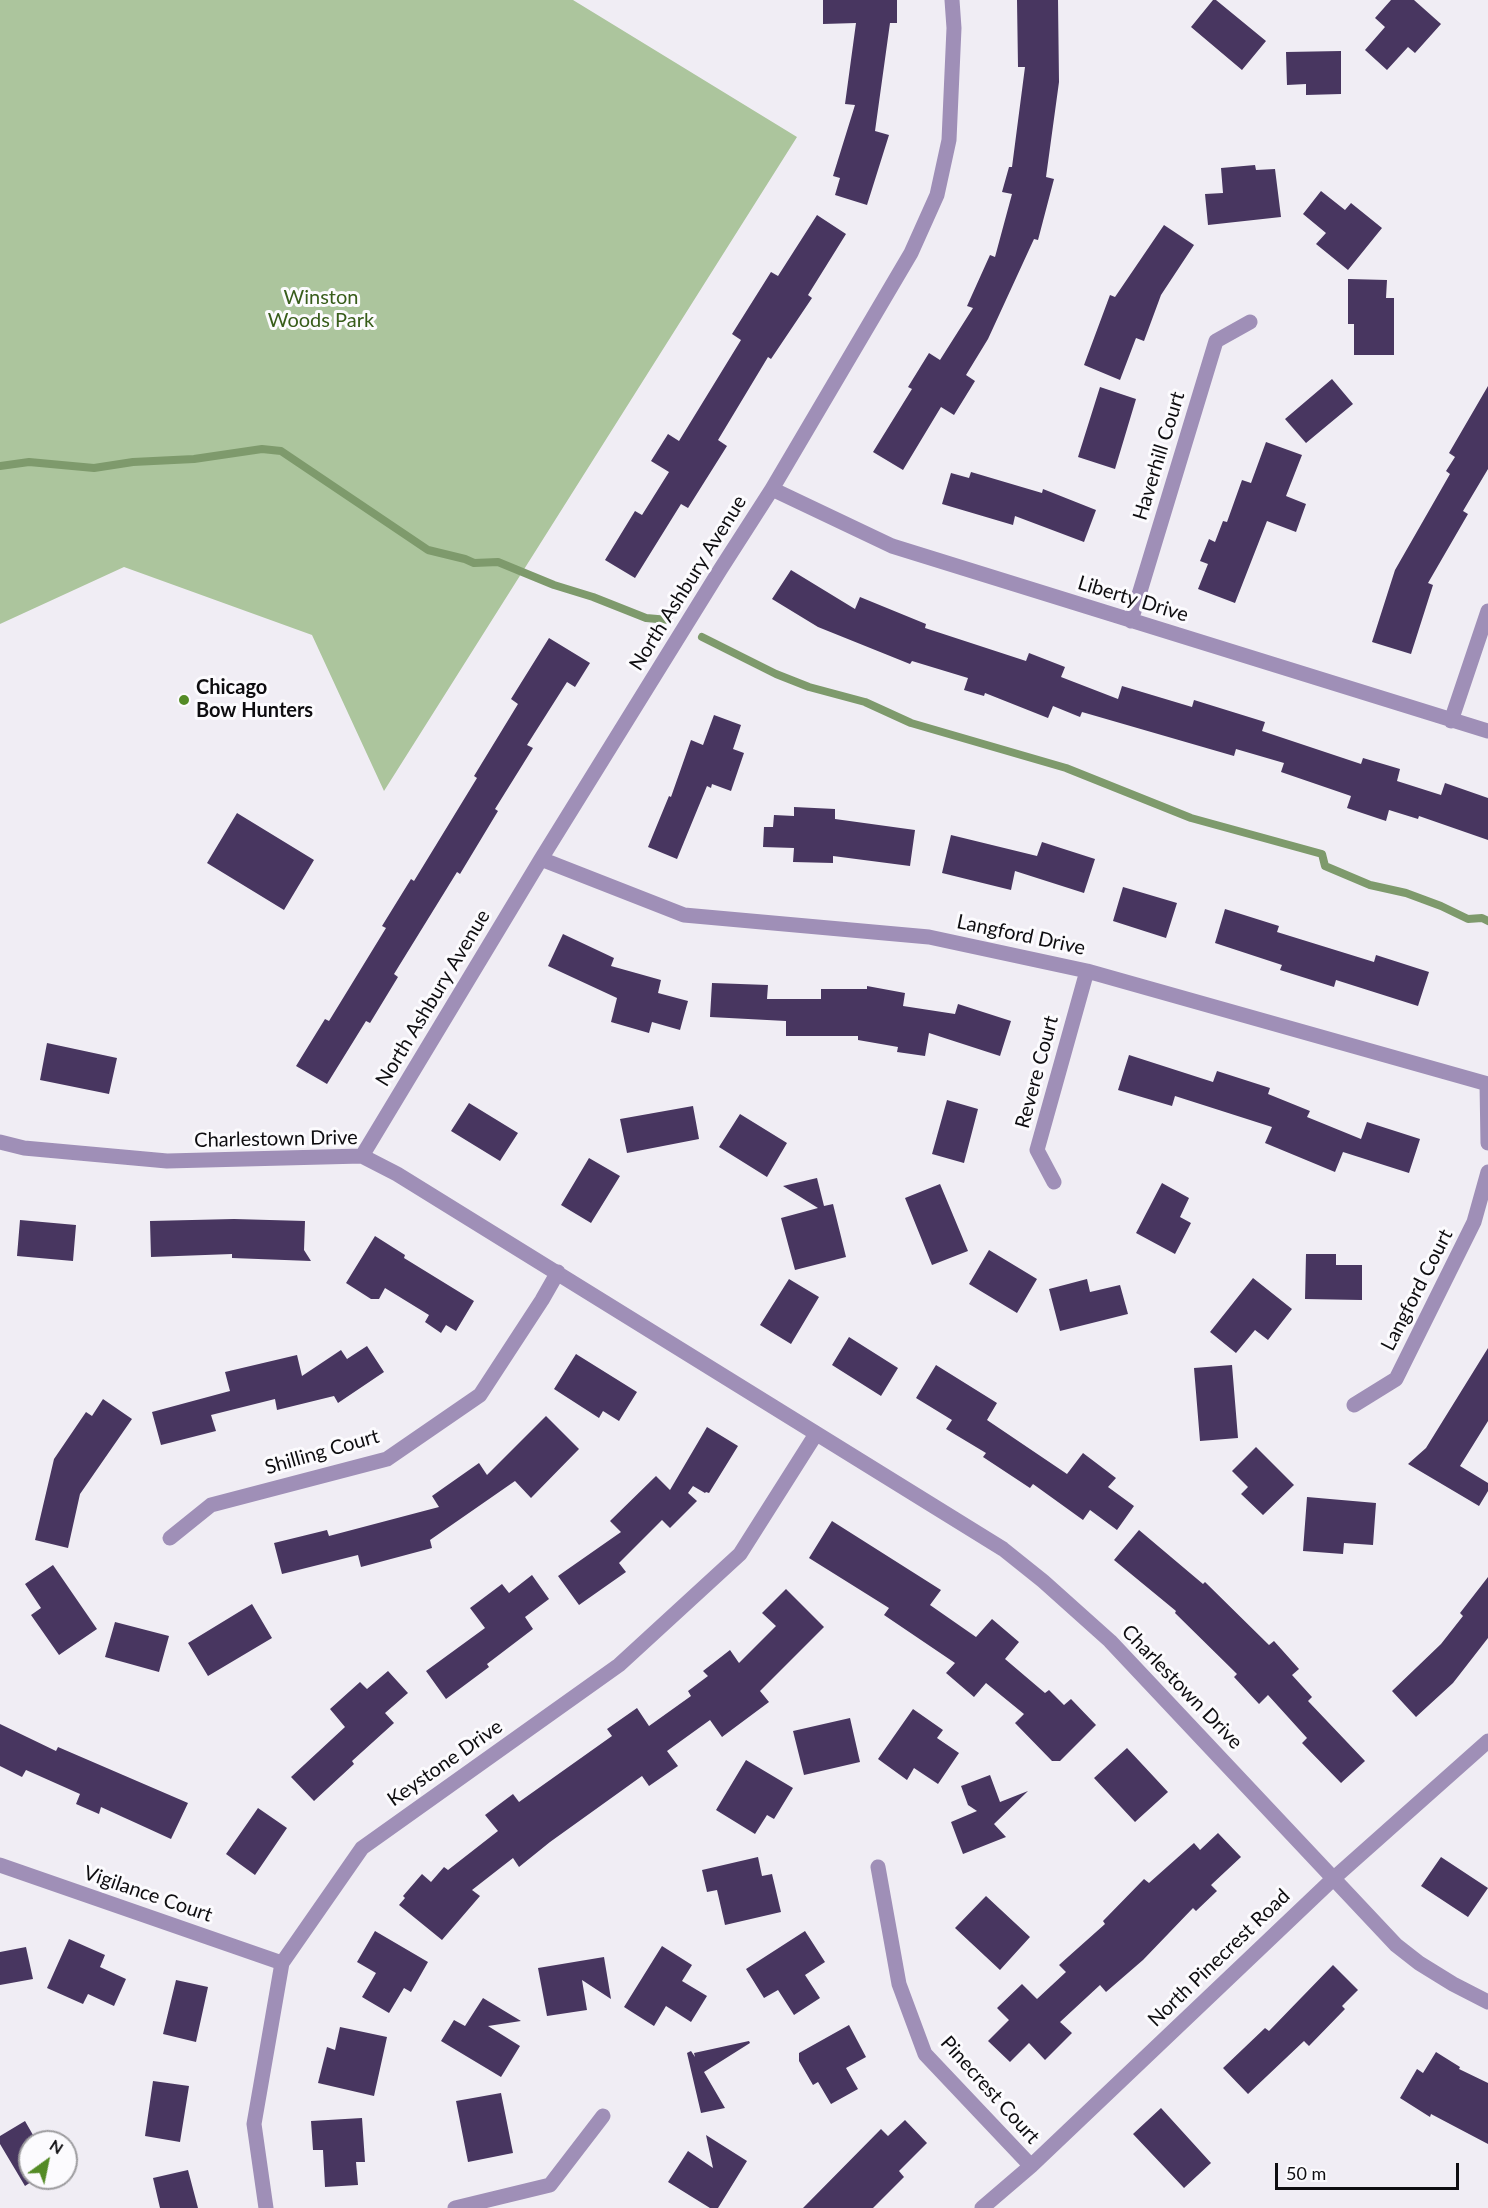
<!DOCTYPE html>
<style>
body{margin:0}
#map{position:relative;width:1488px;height:2208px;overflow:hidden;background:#f0edf4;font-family:Lato,sans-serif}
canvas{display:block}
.north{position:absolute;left:18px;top:2130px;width:60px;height:60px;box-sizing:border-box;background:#fcfbfe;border:2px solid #9d9c9f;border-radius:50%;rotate:33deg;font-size:16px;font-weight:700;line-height:24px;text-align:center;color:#0e0d10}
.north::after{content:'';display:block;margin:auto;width:21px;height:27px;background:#548b26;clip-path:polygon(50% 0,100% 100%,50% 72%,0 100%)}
.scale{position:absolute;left:1275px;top:2163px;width:184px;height:27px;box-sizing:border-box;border:3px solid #0e0d10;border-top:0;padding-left:8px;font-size:18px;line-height:21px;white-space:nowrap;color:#0e0d10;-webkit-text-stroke:4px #fcfbfe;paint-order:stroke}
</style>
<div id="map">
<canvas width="1488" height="2208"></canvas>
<div class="north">N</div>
<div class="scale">50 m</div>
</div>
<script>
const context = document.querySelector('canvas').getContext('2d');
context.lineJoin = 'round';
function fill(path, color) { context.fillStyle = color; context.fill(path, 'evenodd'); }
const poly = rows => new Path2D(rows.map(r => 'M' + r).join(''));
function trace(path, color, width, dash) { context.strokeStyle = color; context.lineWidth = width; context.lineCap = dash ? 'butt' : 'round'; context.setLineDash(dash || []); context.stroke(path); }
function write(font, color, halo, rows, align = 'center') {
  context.font = font + ' Lato,sans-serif'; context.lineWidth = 6; context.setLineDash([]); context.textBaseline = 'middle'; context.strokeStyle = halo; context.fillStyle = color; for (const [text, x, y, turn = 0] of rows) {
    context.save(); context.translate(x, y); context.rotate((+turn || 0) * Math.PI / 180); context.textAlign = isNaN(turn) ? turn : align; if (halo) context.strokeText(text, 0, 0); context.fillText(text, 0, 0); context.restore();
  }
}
fill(poly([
 [0,0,573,0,797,137,384,791,312,635,124,567,0,624]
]), '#acc59d');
trace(poly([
 [0,466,29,462,94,468,133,462,194,459,262,449,281,451,428,550,465,559,474,563,498,562,554,585,593,597,646,618,669,620],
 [702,637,776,674,809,687,865,702,911,723,1066,768,1191,818,1322,854,1325,866,1370,885,1406,893,1441,906,1468,919,1482,918,1488,921]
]), '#7e9a6c', 8);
fill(poly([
 [823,0,897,0,897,23,890,23,875,131,889,135,867,205,835,195,840,178,833,176,855,105,845,104,856,23,823,24],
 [1017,0,1058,0,1059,82,1046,177,1054,179,1038,240,1034,239,988,339,966,375,975,381,954,415,941,407,903,470,873,452,912,389,908,387,929,353,940,360,973,308,967,306,990,255,995,257,1012,194,1002,192,1009,167,1012,167,1025,67,1018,67],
 [1213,0,1216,0,1266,41,1242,70,1191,27],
 [1391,0,1414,0,1441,24,1415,53,1408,47,1387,70,1365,50,1385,27,1375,18],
 [1341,51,1341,94,1306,95,1306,84,1287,85,1286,52],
 [1255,165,1256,170,1275,169,1281,217,1208,225,1205,194,1223,193,1221,168],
 [1321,191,1345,210,1351,203,1382,228,1348,270,1316,244,1326,233,1303,214],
 [817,215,846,234,808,295,812,298,771,359,768,357,718,440,727,446,688,508,681,504,635,578,605,560,635,511,642,515,669,472,651,461,668,434,679,441,741,340,732,334,771,272,778,276],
 [1164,225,1194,245,1161,295,1144,341,1136,338,1120,380,1084,365,1110,295,1115,297],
 [1348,279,1387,280,1386,298,1394,298,1394,355,1354,355,1354,324,1348,324],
 [1332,379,1353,404,1306,443,1285,419],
 [1488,386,1488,469,1463,511,1468,514,1428,583,1433,585,1411,654,1372,642,1395,570,1450,474,1446,471,1455,457,1449,453],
 [1100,387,1136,399,1115,469,1078,457],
 [1266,442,1302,455,1286,496,1306,504,1296,532,1267,521,1235,603,1198,589,1208,564,1200,561,1209,539,1215,542,1223,521,1227,522,1242,480,1251,483],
 [971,472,1042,493,1043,489,1096,510,1084,542,1015,516,1013,525,942,504,951,473,969,478],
 [791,570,855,609,860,597,926,624,925,628,1026,661,1029,653,1065,667,1061,677,1118,699,1122,686,1192,707,1194,700,1265,722,1262,731,1361,764,1363,758,1400,769,1397,781,1441,795,1445,783,1488,798,1488,840,1419,816,1418,819,1389,810,1386,821,1347,808,1351,796,1281,772,1284,763,1236,749,1234,756,1082,712,1080,717,1053,706,1048,718,985,693,984,696,964,690,968,678,912,661,910,664,818,627,772,599],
 [549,638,590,663,575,687,567,682,527,745,533,748,495,809,498,811,460,874,457,872,394,974,398,977,370,1023,366,1021,327,1084,296,1066,325,1019,329,1021,386,928,382,926,411,879,414,881,477,778,474,776,518,704,511,699],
 [714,715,741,725,733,749,744,753,731,791,712,784,711,788,707,786,677,859,648,847,669,796,671,797,691,740,703,745],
 [794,807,835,809,835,819,915,830,910,866,833,856,833,863,793,862,794,848,763,847,764,827,773,827,774,815,794,816],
 [237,813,314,860,284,910,207,863],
 [951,835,1037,856,1042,842,1095,859,1084,893,1015,871,1011,890,942,873],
 [1123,887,1177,903,1166,938,1113,921],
 [1225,909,1279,926,1277,932,1374,962,1376,955,1429,972,1418,1006,1336,980,1334,987,1280,970,1282,965,1215,943],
 [563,934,614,958,611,966,661,980,658,993,688,1001,680,1030,652,1022,649,1033,611,1022,617,998,548,966],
 [712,983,768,985,767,999,821,999,821,989,867,989,867,986,905,993,903,1006,955,1014,958,1004,1011,1021,1000,1056,929,1033,925,1056,897,1052,898,1047,858,1040,858,1036,786,1036,786,1021,710,1017],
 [47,1043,117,1058,109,1094,40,1080],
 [1129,1055,1213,1082,1217,1071,1270,1088,1268,1094,1310,1111,1307,1117,1361,1139,1367,1122,1420,1139,1409,1173,1343,1152,1335,1172,1265,1143,1272,1127,1175,1096,1172,1106,1118,1090],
 [947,1100,978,1109,964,1163,932,1154],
 [469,1103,518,1133,500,1161,451,1131],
 [693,1106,699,1139,627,1153,620,1119],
 [740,1114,787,1143,767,1177,719,1147],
 [589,1158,620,1176,591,1223,561,1205],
 [817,1178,824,1206,833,1204,846,1257,795,1270,781,1218,818,1208,783,1186],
 [1162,1183,1189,1198,1180,1217,1191,1223,1175,1254,1136,1233],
 [940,1184,968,1251,932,1265,905,1198],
 [234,1219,305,1221,304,1250,311,1261,232,1258,232,1254,151,1257,150,1221],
 [20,1220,76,1225,73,1261,17,1256],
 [375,1236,405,1255,404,1258,474,1301,456,1331,446,1325,441,1333,425,1322,429,1315,385,1288,379,1299,371,1299,346,1283],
 [989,1250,1037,1279,1017,1313,969,1284],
 [1306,1254,1336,1254,1336,1265,1362,1265,1362,1300,1305,1299],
 [1253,1278,1292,1309,1268,1340,1255,1330,1236,1353,1210,1332],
 [789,1279,819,1297,791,1344,760,1325],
 [1087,1279,1090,1292,1120,1285,1128,1314,1060,1331,1049,1289],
 [849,1337,898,1368,881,1396,832,1365],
 [367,1346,384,1372,338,1403,334,1396,277,1410,275,1399,211,1415,216,1431,161,1445,152,1412,230,1391,225,1372,297,1355,302,1376,341,1350,347,1359],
 [1488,1348,1488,1421,1460,1466,1488,1483,1488,1491,1479,1506,1408,1464,1426,1448],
 [576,1354,637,1392,619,1421,603,1411,599,1418,554,1389],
 [936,1365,997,1403,987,1420,1067,1474,1083,1453,1116,1478,1108,1487,1134,1506,1117,1530,1090,1510,1083,1520,1033,1484,1030,1488,983,1457,986,1453,946,1429,952,1420,916,1398],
 [1232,1365,1238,1438,1200,1441,1194,1368],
 [103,1399,132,1419,80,1494,68,1548,35,1540,54,1459,86,1412,92,1416],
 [546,1416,579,1449,531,1498,515,1481,430,1540,432,1548,361,1567,358,1555,282,1574,274,1543,327,1530,329,1536,439,1507,432,1496,479,1463,487,1475],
 [707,1427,738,1446,709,1493,706,1492,705,1493,693,1486,688,1493,697,1501,670,1528,662,1520,619,1563,626,1572,579,1605,558,1576,621,1532,610,1521,656,1476,670,1490],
 [1256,1447,1294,1485,1263,1515,1241,1494,1248,1487,1232,1471],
 [1307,1497,1376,1503,1373,1545,1344,1543,1343,1554,1303,1551],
 [832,1521,941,1590,930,1605,976,1637,992,1619,1019,1642,1005,1659,1045,1693,1049,1690,1064,1705,1071,1699,1096,1725,1060,1761,1052,1761,1015,1723,1024,1714,986,1683,974,1697,946,1673,955,1663,884,1615,889,1608,809,1558],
 [1139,1530,1203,1584,1205,1582,1269,1645,1274,1641,1299,1669,1292,1675,1312,1697,1308,1701,1365,1761,1341,1783,1302,1743,1307,1738,1268,1695,1259,1704,1234,1677,1237,1674,1175,1613,1176,1611,1114,1560],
 [53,1565,97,1629,59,1655,31,1615,41,1608,25,1584],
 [532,1575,549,1599,525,1617,533,1629,487,1664,489,1667,446,1699,426,1671,485,1628,470,1608,502,1584,509,1593],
 [1488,1577,1488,1638,1453,1683,1416,1717,1392,1691,1441,1644,1463,1616,1460,1613],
 [786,1589,824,1627,760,1691,769,1702,722,1737,710,1720,667,1751,678,1766,649,1786,642,1776,550,1842,519,1867,513,1858,472,1890,480,1896,442,1940,399,1905,405,1898,403,1896,422,1874,431,1882,444,1867,448,1870,498,1831,485,1815,513,1794,519,1802,612,1736,607,1729,637,1708,649,1726,691,1696,688,1691,708,1676,703,1671,730,1650,739,1663,776,1626,762,1613],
 [252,1604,272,1638,208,1676,188,1643],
 [115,1622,169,1636,159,1672,105,1657],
 [388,1671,408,1693,385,1713,394,1723,352,1761,354,1764,314,1801,291,1777,345,1727,330,1709,360,1682,367,1689],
 [913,1709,943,1730,937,1738,959,1753,938,1784,914,1768,907,1780,878,1759],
 [850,1718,860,1762,804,1775,793,1731],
 [0,1724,56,1751,58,1747,188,1803,171,1839,101,1807,99,1814,76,1804,80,1794,26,1770,22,1777,0,1766],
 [1127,1748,1168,1792,1135,1822,1094,1778],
 [746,1760,793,1788,774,1819,767,1815,755,1834,716,1810],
 [990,1775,1000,1802,1028,1791,994,1824,1006,1837,963,1854,951,1822,977,1811,968,1805,961,1786],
 [258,1808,287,1828,255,1875,226,1854],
 [1218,1833,1241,1857,1211,1885,1217,1891,1196,1911,1193,1908,1143,1960,1106,1992,1100,1985,1060,2022,1072,2033,1045,2060,1029,2043,1010,2062,988,2041,1009,2020,997,2008,1022,1984,1037,1999,1066,1972,1059,1965,1105,1924,1103,1921,1144,1879,1149,1883,1194,1843,1200,1850],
 [758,1857,762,1876,772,1874,781,1912,725,1925,717,1890,707,1892,702,1870],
 [1441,1857,1488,1888,1468,1917,1421,1886],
 [986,1896,1030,1937,1000,1970,955,1928],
 [375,1931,428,1962,411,1992,404,1988,389,2013,362,1997,376,1973,357,1962],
 [805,1931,825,1962,805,1975,820,1998,794,2015,778,1990,764,1998,746,1969],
 [69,1939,105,1955,100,1967,126,1979,114,2006,88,1994,83,2004,47,1988],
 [662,1946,692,1965,682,1981,707,1996,691,2022,666,2006,654,2026,624,2007],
 [26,1947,33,1979,0,1985,0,1952],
 [604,1957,611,1999,582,1980,587,2010,547,2016,538,1968],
 [1333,1965,1358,1990,1342,2006,1345,2009,1309,2046,1304,2041,1248,2094,1223,2068,1265,2028,1269,2031],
 [176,1980,208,1987,196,2042,163,2034],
 [483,1998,521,2021,488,2026,520,2046,501,2077,441,2041,454,2020,465,2026],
 [849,2025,866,2057,846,2068,858,2089,831,2104,818,2082,813,2085,799,2061,799,2053],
 [340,2027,387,2037,374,2096,318,2083,327,2047,335,2050],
 [749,2041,750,2043,704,2072,725,2108,701,2113,687,2053,691,2051,695,2057,694,2053],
 [1436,2052,1460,2067,1459,2069,1488,2083,1488,2144,1431,2114,1430,2117,1400,2098,1417,2069,1423,2073],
 [153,2081,189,2086,180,2142,145,2136],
 [501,2093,513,2153,468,2162,456,2101],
 [1161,2108,1211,2163,1184,2188,1133,2134],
 [362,2118,365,2162,356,2162,358,2185,325,2187,323,2150,313,2150,311,2121],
 [905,2120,927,2143,899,2171,904,2177,873,2208,803,2208,881,2129,888,2136],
 [25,2121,37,2142,30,2142,30,2178,37,2178,25,2186,0,2144,0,2136],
 [706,2135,747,2161,718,2208,710,2208,668,2182,688,2151,713,2168],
 [188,2170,198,2208,160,2208,153,2178]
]), '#483660');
trace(poly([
 [772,489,892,546,1488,731],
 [1131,621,1216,341,1250,322],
 [1451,721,1488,611],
 [541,859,684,915,929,937,1087,971,1488,1084],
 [1487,1084,1488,1143],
 [0,1142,24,1148,167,1161,362,1156,397,1174,1003,1549,1043,1581,1110,1641,1396,1945,1419,1963,1453,1984,1488,2002],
 [362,1156,541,859,720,570,772,489,911,253,937,195,949,140,954,28,952,0],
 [1054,1182,1037,1150,1087,971],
 [1354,1405,1396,1379,1474,1222,1488,1172],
 [170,1538,211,1505,387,1459,480,1395,542,1300,558,1272],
 [0,1865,282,1963],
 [878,1867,899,1984,925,2054,1031,2166],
 [266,2208,254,2124,282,1963,362,1848,619,1665,740,1554,816,1434],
 [455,2208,550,2185,603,2116],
 [982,2208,1031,2166,1334,1878,1488,1741]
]), '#9f8fb7', 15);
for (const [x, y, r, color] of [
 [184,700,6,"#548b26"]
]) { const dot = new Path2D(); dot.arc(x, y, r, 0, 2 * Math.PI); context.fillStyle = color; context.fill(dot); trace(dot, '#fcfbfe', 2); }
write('20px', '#385d1b', '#fcfbfe', [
 ["Winston",321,298],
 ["Woods Park",321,321]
]);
write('20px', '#0e0d10', '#fcfbfe', [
 ["Haverhill Court",1159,456,-73],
 ["North Ashbury Avenue",688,583,-58],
 ["Liberty Drive",1133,599,17],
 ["Langford Drive",1021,935,12],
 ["North Ashbury Avenue",433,998,-59],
 ["Revere Court",1037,1072,-75],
 ["Charlestown Drive",276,1139,-1],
 ["Langford Court",1417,1290,-63],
 ["Shilling Court",322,1452,-16],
 ["Charlestown Drive",1182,1687,46],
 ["Keystone Drive",445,1763,-35],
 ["Vigilance Court",148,1894,19],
 ["North Pinecrest Road",1219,1958,-44],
 ["Pinecrest Court",990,2090,48]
]);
write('bold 20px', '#0e0d10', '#fcfbfe', [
 ["Chicago",196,688],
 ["Bow Hunters",196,711]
], 'left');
</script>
